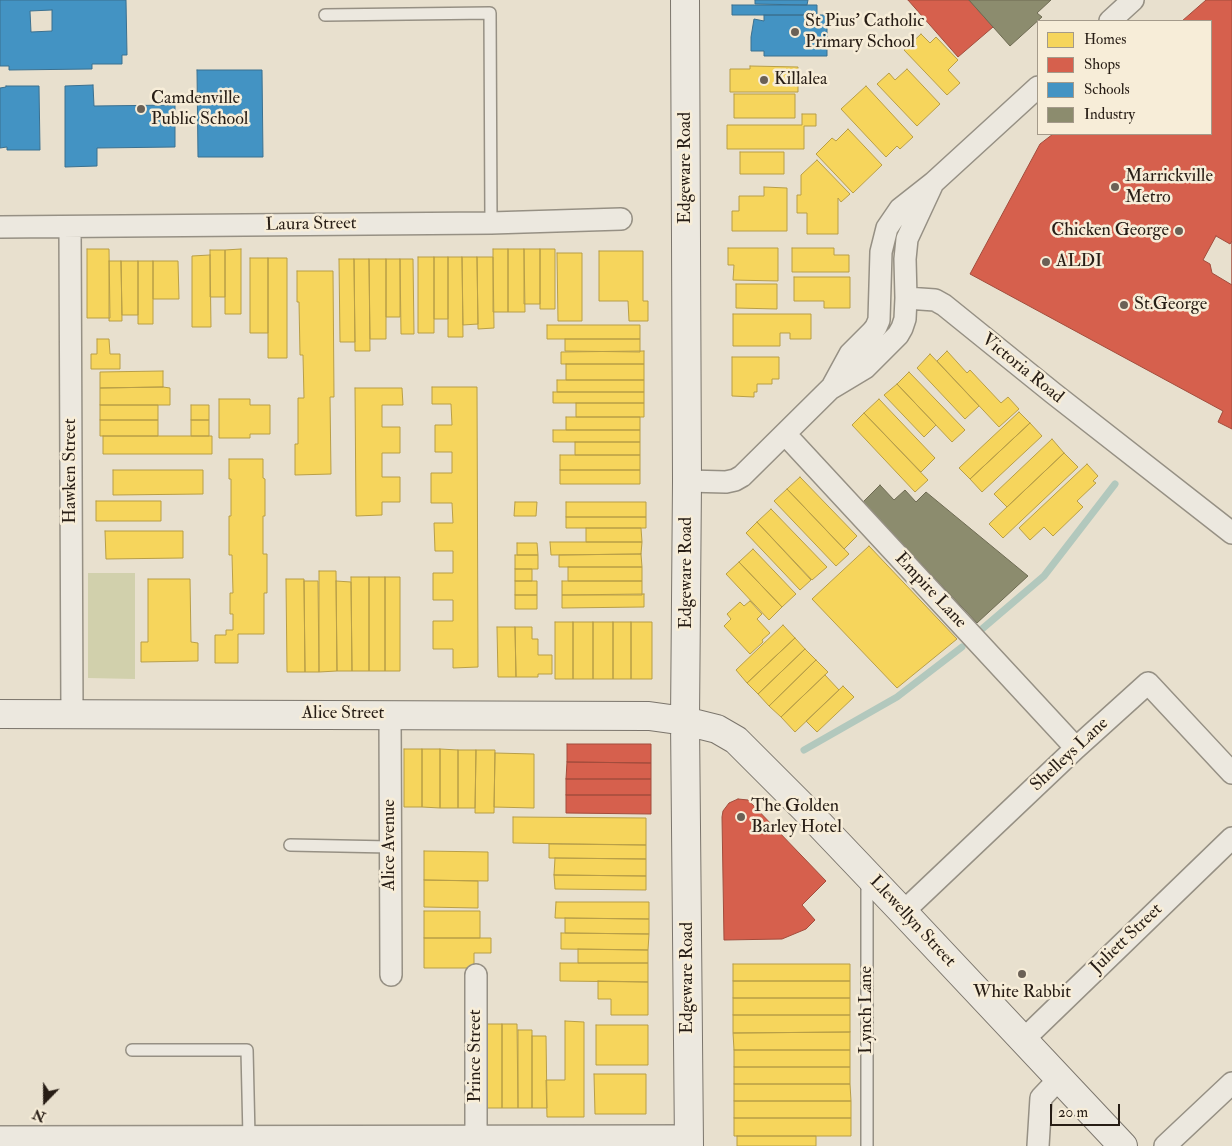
<!DOCTYPE html>
<style>
body{margin:0}
#map{position:relative;width:1232px;height:1146px;overflow:hidden;background:#e8e0ce;font-family:"IM FELL Double Pica",serif}
canvas{display:block}
.legend{position:absolute;left:1037px;top:20px;width:175px;height:115px;box-sizing:border-box;background:#f7edd8;border:1px solid #a49a8a;margin:0;padding:6px 9px;list-style:none;font-size:15px;color:#271d15}
.legend li{display:flex;align-items:center;gap:10px;height:25px}
.legend b{width:25px;border:1px solid #a49a8a}
.north{position:absolute;left:20px;top:1076px;width:50px;height:50px;-webkit-text-stroke:4px #f7edd8;paint-order:stroke;rotate:202deg;font-size:14px;font-weight:700;line-height:20px;text-align:center;color:#271d15}
.north::after{content:'';display:block;margin:auto;width:18px;height:22px;background:#271d15;clip-path:polygon(50% 0,100% 100%,50% 72%,0 100%)}
.scale{position:absolute;left:1050px;top:1104px;width:70px;height:22px;box-sizing:border-box;border:2px solid #271d15;border-top:0;padding-left:6px;font-size:15px;line-height:18px;white-space:nowrap;color:#271d15;-webkit-text-stroke:4px #f7edd8;paint-order:stroke}
</style>
<div id="map">
<canvas width="1232" height="1146"></canvas>
<ul class="legend">
<li><b style="height:14px;background:#f6d55c"></b>Homes</li>
<li><b style="height:14px;background:#d6604d"></b>Shops</li>
<li><b style="height:14px;background:#4393c3"></b>Schools</li>
<li><b style="height:14px;background:#8c8c6e"></b>Industry</li>
</ul>
<div class="north">N</div>
<div class="scale">20 m</div>
</div>
<script>
const context = document.querySelector('canvas').getContext('2d');
context.lineJoin = 'round';
function fill(path, color) { context.fillStyle = color; context.fill(path, 'evenodd'); }
const poly = rows => new Path2D(rows.map(r => 'M' + r).join(''));
function trace(path, color, width, dash) { context.strokeStyle = color; context.lineWidth = width; context.lineCap = dash ? 'butt' : 'round'; context.setLineDash(dash || []); context.stroke(path); }
function write(font, color, halo, rows, align = 'center') {
  context.font = font + ' "IM FELL Double Pica",serif'; context.lineWidth = 5; context.setLineDash([]); context.textBaseline = 'middle'; context.strokeStyle = halo; context.fillStyle = color; for (const [text, x, y, turn = 0] of rows) {
    context.save(); context.translate(x, y); context.rotate((+turn || 0) * Math.PI / 180); context.textAlign = isNaN(turn) ? turn : align; if (halo) context.strokeText(text, 0, 0); context.fillText(text, 0, 0); context.restore();
  }
}
fill(poly([
 [88,573,135,573,135,679,88,678]
]), '#d1d0ac');
const homes = poly([
 [921,34,930,43,936,37,958,60,948,70,960,83,947,95,904,50,921,34],
 [750,66,798,67,798,92,730,92,730,69,750,69,750,66],
 [907,69,940,104,917,126,877,84,889,73,895,80,907,69],
 [866,86,913,137,900,149,897,146,886,157,841,109,866,86],
 [734,94,795,94,795,118,734,118,734,94],
 [802,114,816,114,816,126,804,126,804,149,727,149,727,125,802,125,802,114],
 [848,129,882,165,853,193,816,154,832,138,836,141,848,129],
 [740,152,784,152,784,174,740,174,740,152],
 [817,160,850,194,841,202,838,198,838,234,807,234,807,213,797,213,797,195,801,195,801,175,817,160],
 [764,187,787,188,787,231,732,231,732,211,739,211,739,196,764,196,764,187],
 [728,248,778,248,778,281,733,280,734,265,728,265,728,248],
 [792,248,834,248,834,255,849,255,849,272,792,272,792,248],
 [87,249,109,249,110,318,87,318,87,249],
 [241,249,241,314,225,314,225,250,241,249],
 [493,249,508,249,508,312,493,312,493,249],
 [508,249,524,249,525,312,508,312,508,249],
 [524,249,540,249,540,304,524,304,524,249],
 [540,249,555,249,555,309,540,309,540,249],
 [210,250,225,250,225,297,210,297,210,250],
 [599,251,643,251,643,301,648,301,648,321,629,321,628,301,599,301,599,251],
 [557,253,582,253,582,321,558,321,557,253],
 [210,255,211,327,192,327,192,256,210,255],
 [418,257,434,257,434,333,418,333,418,257],
 [434,257,448,257,448,319,434,319,434,257],
 [448,257,462,257,463,337,448,337,448,257],
 [462,257,477,257,478,324,463,325,462,257],
 [477,257,493,257,494,328,478,329,477,257],
 [250,258,268,258,268,333,250,333,250,258],
 [268,258,287,258,287,358,268,358,268,258],
 [339,259,354,259,355,342,340,342,339,259],
 [354,259,369,259,370,351,355,351,354,259],
 [369,259,386,259,386,339,370,339,369,259],
 [386,259,400,259,400,317,386,317,386,259],
 [400,259,413,259,414,334,401,334,400,259],
 [109,261,121,261,122,321,109,321,109,261],
 [121,261,138,261,138,315,122,315,121,261],
 [138,261,153,261,153,324,138,324,138,261],
 [153,261,178,261,179,299,153,299,153,261],
 [297,271,333,271,334,397,330,397,331,474,295,475,295,444,298,444,298,398,304,398,303,355,300,355,299,302,297,302,297,271],
 [794,277,850,277,850,308,824,308,824,301,794,301,794,277],
 [736,284,777,284,777,309,736,308,736,284],
 [733,314,811,314,811,339,790,339,790,333,780,333,780,346,733,346,733,314],
 [547,325,640,325,640,339,547,339,547,325],
 [97,339,109,339,110,354,120,354,120,369,91,369,91,354,97,354,97,339],
 [565,339,640,339,640,352,565,351,565,339],
 [644,351,644,364,561,364,561,352,644,351],
 [947,351,967,373,970,370,1001,403,1008,397,1019,409,999,427,937,361,947,351],
 [930,354,979,406,965,419,917,368,930,354],
 [732,357,779,357,779,379,772,379,772,384,757,384,757,392,754,392,754,397,732,396,732,357],
 [566,364,644,364,644,380,566,380,566,364],
 [163,371,163,387,100,388,100,372,163,371],
 [909,372,965,430,952,442,897,384,909,372],
 [557,380,644,380,644,392,557,392,557,380],
 [897,384,936,425,924,437,884,395,897,384],
 [163,387,170,388,170,405,100,405,100,388,163,387],
 [432,387,477,387,478,667,453,668,453,649,433,649,433,621,453,621,453,600,433,600,433,573,453,573,453,551,435,551,434,523,453,523,452,503,431,503,431,473,452,473,452,452,435,452,435,425,452,425,451,404,432,404,432,387],
 [355,388,402,388,403,405,382,405,382,427,400,427,400,453,382,453,382,477,400,477,400,502,382,502,382,515,356,516,355,388],
 [553,392,644,392,644,403,553,403,553,392],
 [219,399,250,399,250,405,270,405,270,434,250,434,250,438,219,438,219,399],
 [879,399,935,458,921,472,864,413,879,399],
 [576,403,644,403,644,417,576,417,576,403],
 [100,405,158,405,158,420,100,420,100,405],
 [191,405,209,405,209,420,191,420,191,405],
 [1019,412,1030,423,970,479,959,468,1019,412],
 [864,413,928,480,915,492,852,425,864,413],
 [566,417,640,417,640,430,566,430,566,417],
 [100,420,158,420,158,436,100,436,100,420],
 [191,420,209,420,209,436,191,436,191,420],
 [1030,423,1042,436,982,492,970,479,1030,423],
 [553,430,640,430,640,442,553,442,553,430],
 [103,436,212,436,212,454,103,454,103,436],
 [1052,439,1064,453,1007,507,994,494,1052,439],
 [575,442,640,442,640,455,575,455,575,442],
 [1064,453,1078,467,1003,538,989,524,1064,453],
 [560,455,640,455,640,470,560,470,560,455],
 [229,459,263,459,263,478,265,479,265,516,263,516,263,554,267,554,267,593,264,593,264,634,238,634,238,663,215,663,215,635,226,635,226,630,233,630,233,614,230,614,230,593,233,593,232,555,229,555,229,516,231,516,231,479,229,479,229,459],
 [1087,464,1098,476,1093,481,1096,483,1077,501,1083,507,1053,536,1044,527,1030,540,1019,528,1087,464],
 [113,470,203,470,203,494,113,495,113,470],
 [560,470,640,470,640,484,560,484,560,470],
 [800,477,857,536,844,549,787,489,800,477],
 [787,489,849,554,836,566,774,501,787,489],
 [96,501,161,501,161,521,96,521,96,501],
 [515,502,537,502,536,516,514,516,515,502],
 [566,502,646,502,646,517,566,517,566,502],
 [771,509,827,567,812,580,757,522,771,509],
 [566,517,646,517,646,528,566,528,566,517],
 [757,522,811,580,800,590,746,533,757,522],
 [586,528,641,528,642,542,586,542,586,528],
 [105,531,183,531,183,558,106,559,105,531],
 [550,542,642,542,641,554,551,555,550,542],
 [517,543,537,543,538,555,517,555,517,543],
 [869,546,957,639,897,688,812,599,869,546],
 [753,549,796,594,782,607,739,562,753,549],
 [641,554,642,567,559,567,559,555,641,554],
 [515,555,538,555,538,569,515,569,515,555],
 [739,562,782,607,769,620,726,574,739,562],
 [568,567,642,567,642,581,568,581,568,567],
 [515,569,532,569,532,581,515,581,515,569],
 [319,571,336,571,337,671,319,672,319,571],
 [351,577,369,577,369,671,352,671,351,577],
 [369,577,385,577,385,671,369,671,369,577],
 [385,577,400,577,400,671,385,671,385,577],
 [148,579,190,579,191,642,198,643,198,661,141,662,141,642,148,642,148,579],
 [286,579,304,579,305,672,287,672,286,579],
 [304,581,318,581,319,672,305,672,304,581],
 [336,581,351,582,352,671,337,671,336,581],
 [515,581,537,581,537,595,515,595,515,581],
 [562,581,642,581,642,595,562,595,562,581],
 [644,594,644,607,562,608,562,595,644,594],
 [515,595,537,595,537,609,515,609,515,595],
 [750,601,762,614,757,619,770,633,762,640,763,642,750,654,724,626,731,619,727,614,740,602,744,606,750,601],
 [555,622,573,622,573,679,555,679,555,622],
 [573,622,593,622,593,679,573,679,573,622],
 [593,622,613,622,613,679,593,679,593,622],
 [613,622,631,622,631,679,613,679,613,622],
 [631,622,652,622,652,679,631,679,631,622],
 [783,625,795,638,747,683,736,670,783,625],
 [497,627,515,627,516,677,498,677,497,627],
 [515,627,532,627,532,639,538,639,538,655,552,655,552,674,538,674,538,677,516,677,515,627],
 [795,638,805,649,758,694,747,683,795,638],
 [805,649,816,660,769,706,758,694,805,649],
 [816,660,828,672,781,717,769,706,816,660],
 [825,675,839,690,795,732,781,717,825,675],
 [843,686,854,697,817,732,806,721,843,686],
 [404,749,422,749,422,807,404,807,404,749],
 [422,749,440,749,440,808,422,807,422,749],
 [440,749,458,750,458,808,440,808,440,749],
 [458,750,476,750,475,808,458,808,458,750],
 [476,750,495,750,494,813,475,813,476,750],
 [495,753,534,754,534,808,494,807,495,753],
 [513,817,646,818,646,845,513,843,513,817],
 [549,844,646,845,646,859,549,858,549,844],
 [424,851,488,852,488,881,424,880,424,851],
 [555,858,646,859,646,876,554,875,555,858],
 [554,875,646,876,646,890,555,889,554,875],
 [424,880,478,881,478,908,424,907,424,880],
 [556,902,649,902,649,919,555,918,556,902],
 [424,911,480,911,480,938,424,938,424,911],
 [565,918,649,919,649,934,565,933,565,918],
 [561,933,649,934,648,950,561,949,561,933],
 [424,938,491,938,491,953,474,953,474,968,424,968,424,938],
 [578,949,648,950,648,963,578,963,578,949],
 [560,963,648,963,648,982,560,981,560,963],
 [733,964,850,964,850,981,733,981,733,964],
 [598,981,648,982,648,1015,611,1015,611,999,598,999,598,981],
 [733,981,850,981,850,998,733,998,733,981],
 [733,998,850,998,850,1015,733,1015,733,998],
 [733,1015,850,1015,850,1032,733,1033,733,1015],
 [565,1021,584,1022,584,1117,547,1117,546,1080,565,1080,565,1021],
 [487,1024,502,1024,502,1108,487,1108,487,1024],
 [502,1024,517,1024,518,1108,502,1108,502,1024],
 [596,1025,648,1025,648,1065,596,1065,596,1025],
 [518,1030,532,1030,532,1108,518,1108,518,1030],
 [850,1032,850,1050,734,1050,733,1033,850,1032],
 [532,1036,546,1036,547,1108,532,1108,532,1036],
 [734,1050,850,1050,850,1067,734,1067,734,1050],
 [734,1067,850,1067,850,1084,734,1084,734,1067],
 [594,1074,646,1074,646,1114,595,1114,594,1074],
 [734,1084,850,1084,851,1101,734,1101,734,1084],
 [734,1101,851,1101,851,1118,734,1118,734,1101],
 [734,1118,851,1118,851,1136,734,1136,734,1118],
 [737,1136,816,1136,816,1146,737,1146,737,1136]
]);
fill(homes, '#f6d55c');
trace(homes, '#b89e47', 1);
const shops = poly([
 [908,0,969,0,993,27,958,57,908,0],
 [1206,0,1232,0,1232,429,1218,422,1223,411,970,274,1040,144,1053,134,1211,134,1211,21,1182,21,1206,0],
 [1216,236,1230,244,1232,241,1232,285,1212,273,1210,264,1203,260,1216,236],
 [567,744,651,744,651,763,567,762,567,744],
 [567,762,651,763,651,779,566,779,567,762],
 [566,779,651,779,651,795,566,795,566,779],
 [566,795,651,795,651,814,566,813,566,795],
 [738,799,748,800,751,803,826,881,802,905,815,920,806,929,782,939,724,940,722,817,723,811,729,803,738,799]
]);
fill(shops, '#d6604d');
trace(shops, '#a24c3c', 1);
const schools = poly([
 [0,0,126,0,127,55,122,55,122,64,92,64,92,69,9,70,9,66,0,66,0,0],
 [52,10,52,31,31,32,30,11,52,10],
 [755,0,808,0,807,5,755,4,755,0],
 [732,5,817,5,817,15,732,15,732,5],
 [764,15,827,15,827,56,764,56,764,51,751,51,751,37,754,19,764,21,764,15],
 [197,70,262,70,263,157,198,157,197,70],
 [93,85,94,106,175,105,175,147,97,148,97,166,65,167,65,86,93,85],
 [6,86,39,86,40,150,7,150,7,147,0,148,0,88,6,87,6,86]
]);
fill(schools, '#4393c3');
trace(schools, '#3b708f', 1);
const industry = poly([
 [969,0,1051,0,1037,13,1042,17,1010,46,969,0],
 [880,485,894,500,905,490,916,502,926,492,1028,576,977,623,863,502,880,485]
]);
fill(industry, '#8c8c6e');
trace(industry, '#6e6b53', 1);
trace(poly([
 [982,629,1044,576,1115,484],
 [804,750,897,697,962,647]
]), '#b2c8bd', 7);
const lane = poly([
 [325,15,490,13,491,223],
 [290,845,390,847],
 [132,1050,247,1050,249,1137],
 [867,1146,867,881]
]);
const street = poly([
 [1110,21,1133,0],
 [0,227,491,223,621,219],
 [70,227,72,714],
 [906,298,935,300,944,305,1053,393,1232,533],
 [832,387,850,354,872,332,876,327,879,320,881,252,887,228,900,209,933,183,1038,87],
 [785,434,1076,748],
 [687,481,726,482,735,480,742,476,830,389,865,368,898,335,902,328,905,319,906,298,905,259,907,239,933,183],
 [390,715,391,975],
 [903,912,1076,748,1148,683,1232,773],
 [476,975,476,1136],
 [1023,1040,1232,838],
 [0,1137,689,1136],
 [1038,1146,1041,1098,1059,1079],
 [1165,1146,1232,1083]
]);
const secondary = poly([
 [685,0,687,481,685,721,689,1146],
 [0,714,649,716,685,721,717,729,736,740,804,808,903,912,1123,1146]
]);
trace(lane, '#969084', 14);
trace(street, '#969084', 24);
trace(secondary, '#7b756c', 30);
trace(lane, '#ece8df', 11);
trace(street, '#ece8df', 21);
trace(secondary, '#ece8df', 28);
for (const [x, y, r, color] of [
 [795,32,5,"#6b6156"],
 [764,80,5,"#6b6156"],
 [141,109,5,"#6b6156"],
 [1115,187,5,"#6b6156"],
 [1179,231,5,"#6b6156"],
 [1046,262,5,"#6b6156"],
 [1124,305,5,"#6b6156"],
 [741,817,5,"#6b6156"],
 [1022,974,5,"#6b6156"]
]) { const dot = new Path2D(); dot.arc(x, y, r, 0, 2 * Math.PI); context.fillStyle = color; context.fill(dot); trace(dot, '#f7edd8', 2); }
write('18px', '#271d15', '#f7edd8', [
 ["St Pius' Catholic",805,22],
 ["Primary School",805,43],
 ["Killalea",774,80],
 ["Camdenville",151,99],
 ["Public School",151,120],
 ["Marrickville",1125,177],
 ["Metro",1125,198],
 ["Chicken George",1169,231,"right"],
 ["ALDI",1056,262],
 ["St.George",1134,305],
 ["The Golden",751,807],
 ["Barley Hotel",751,828],
 ["White Rabbit",1022,993,"center"]
], 'left');
write('18px', '#271d15', '#f7edd8', [
 ["Edgeware Road",686,168,-90],
 ["Laura Street",311,225,-1],
 ["Victoria Road",1022,369,39],
 ["Hawken Street",71,471,-90],
 ["Edgeware Road",687,573,-90],
 ["Empire Lane",930,591,47],
 ["Alice Street",343,714],
 ["Shelleys Lane",1070,755,-43],
 ["Alice Avenue",390,845,-90],
 ["Llewellyn Street",912,922,47],
 ["Juliett Street",1127,939,-44],
 ["Edgeware Road",688,978,-90],
 ["Lynch Lane",867,1010,-90],
 ["Prince Street",476,1056,-90]
]);
</script>
